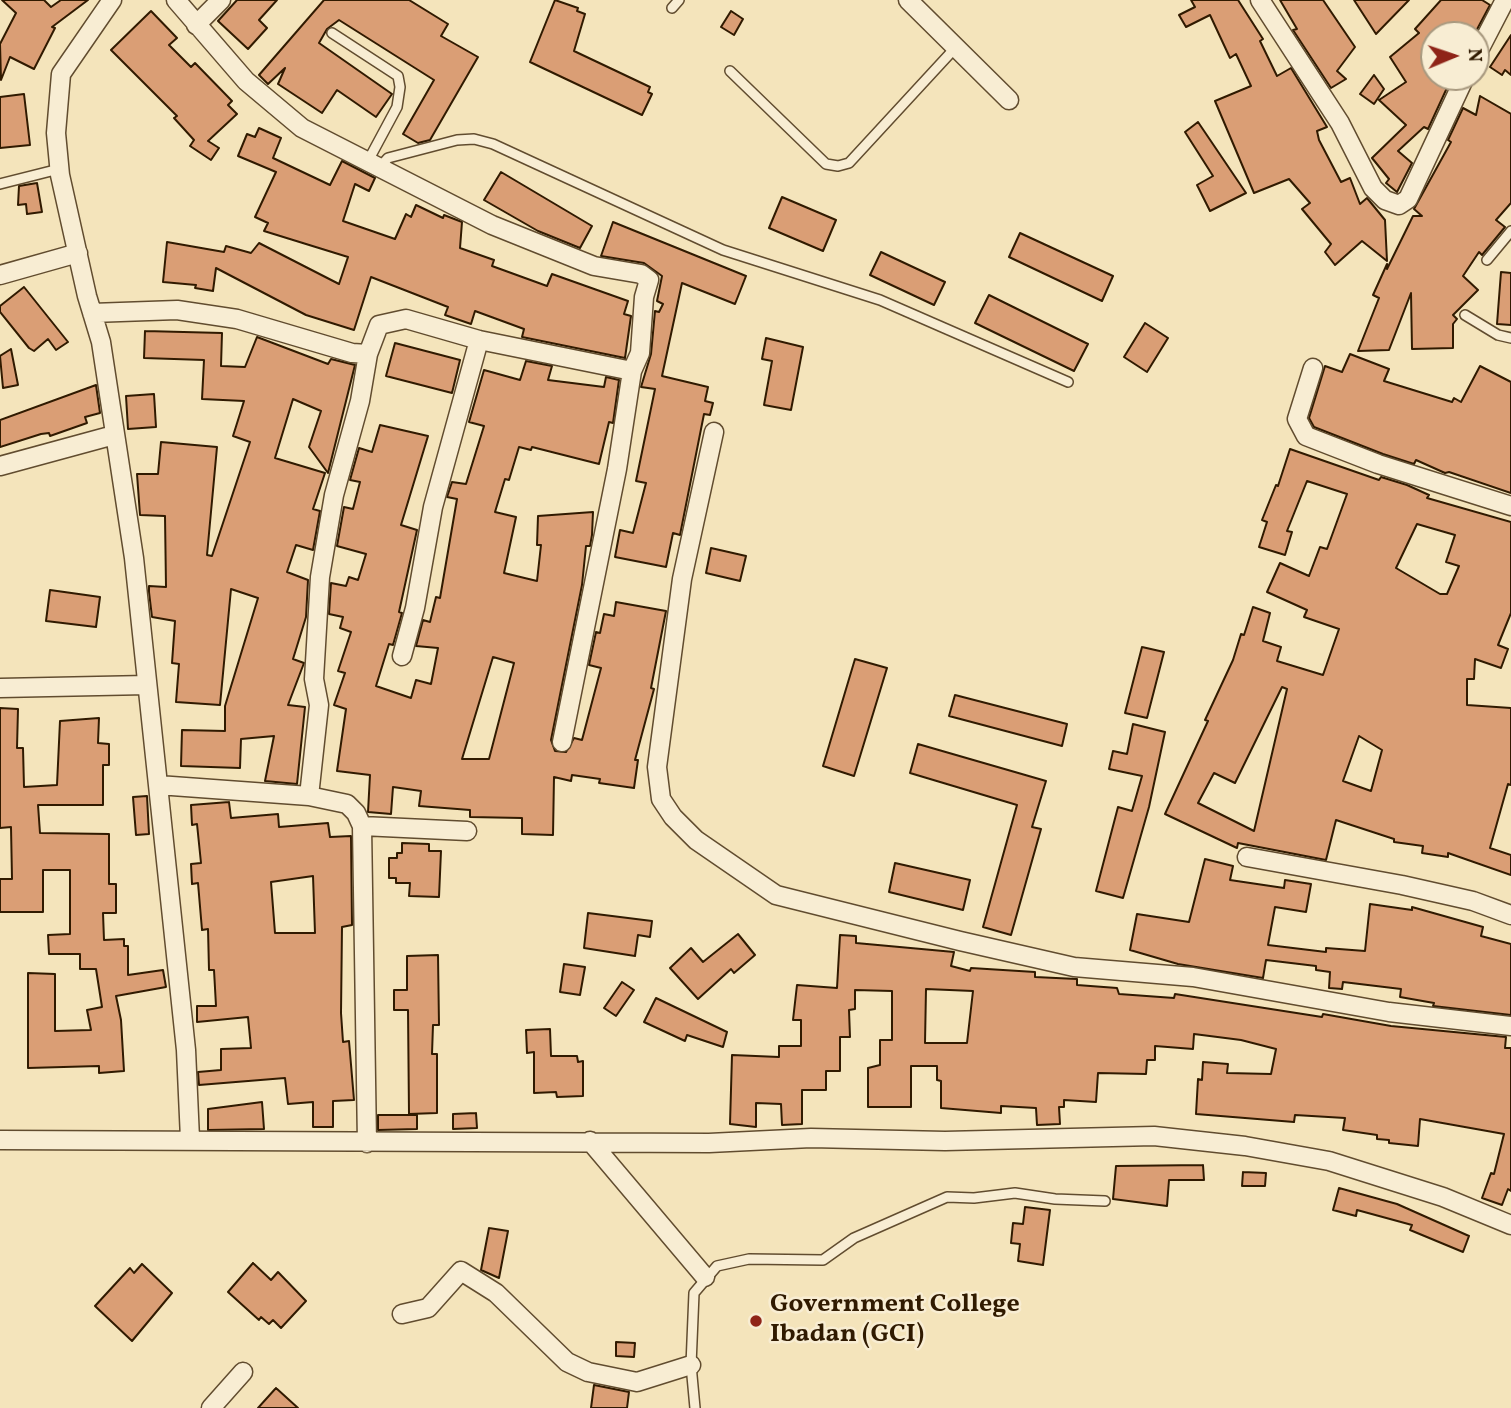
<!DOCTYPE html>
<style>
body{margin:0}
#map{position:relative;width:1511px;height:1408px;overflow:hidden;background:#f4e4bb;font-family:Vollkorn,serif}
canvas{display:block}
.north{position:absolute;left:1420px;top:21px;width:70px;height:70px;box-sizing:border-box;background:#f8edd3;border:2px solid #a8997f;border-radius:50%;rotate:88deg;font-size:19px;font-weight:700;line-height:28px;text-align:center;color:#301a00}
.north::after{content:'';display:block;margin:auto;width:24px;height:32px;background:#8f2418;clip-path:polygon(50% 0,100% 100%,50% 72%,0 100%)}
</style>
<div id="map">
<canvas width="1511" height="1408"></canvas>
<div class="north">N</div>
</div>
<script>
const context = document.querySelector('canvas').getContext('2d');
context.lineJoin = 'round';
function fill(path, color) { context.fillStyle = color; context.fill(path, 'evenodd'); }
const poly = rows => new Path2D(rows.map(r => 'M' + r).join(''));
function trace(path, color, width, dash) { context.strokeStyle = color; context.lineWidth = width; context.lineCap = dash ? 'butt' : 'round'; context.setLineDash(dash || []); context.stroke(path); }
function write(font, color, halo, rows, align = 'center') {
  context.font = font + ' Vollkorn,serif'; context.lineWidth = 5; context.setLineDash([]); context.textBaseline = 'middle'; context.strokeStyle = halo; context.fillStyle = color; for (const [text, x, y, turn = 0] of rows) {
    context.save(); context.translate(x, y); context.rotate((+turn || 0) * Math.PI / 180); context.textAlign = isNaN(turn) ? turn : align; if (halo) context.strokeText(text, 0, 0); context.fillText(text, 0, 0); context.restore();
  }
}
const building = poly([
 [2,0,44,0,51,7,61,0,88,0,52,27,55,28,34,69,10,57,1,80,0,44,16,13,2,0],
 [237,0,277,0,259,20,267,28,248,49,218,21,237,0],
 [324,0,409,0,448,24,441,36,478,57,430,140,418,143,403,134,434,80,339,20,327,29,319,43,392,94,376,117,337,90,322,113,278,84,285,68,268,84,259,75,324,0],
 [555,0,578,8,577,11,585,14,574,51,650,87,648,92,652,94,642,115,530,62,555,0],
 [1191,0,1238,0,1263,39,1260,41,1277,76,1291,68,1327,127,1317,131,1319,140,1341,182,1350,178,1360,204,1367,198,1385,220,1387,261,1362,241,1335,265,1325,252,1331,244,1302,209,1310,203,1289,179,1254,193,1215,101,1251,86,1236,54,1230,58,1210,15,1186,27,1179,15,1195,7,1191,0],
 [1280,0,1323,0,1355,47,1337,71,1346,79,1331,88,1293,30,1297,29,1280,0],
 [1354,0,1409,0,1376,34,1354,0],
 [1441,0,1482,0,1490,5,1474,35,1434,35,1434,77,1452,77,1428,129,1424,127,1398,151,1412,163,1397,192,1386,183,1389,179,1372,158,1406,125,1379,100,1406,82,1390,57,1419,33,1415,29,1441,0],
 [151,11,177,38,169,45,191,67,195,63,232,101,228,105,237,114,208,141,219,148,211,160,190,146,194,140,174,118,177,116,111,50,151,11],
 [731,11,743,19,734,35,721,27,731,11],
 [1511,35,1511,75,1505,70,1502,75,1490,67,1511,35],
 [1374,75,1384,89,1374,104,1360,94,1374,75],
 [24,94,30,145,0,148,0,97,24,94],
 [1480,96,1511,114,1511,203,1496,220,1505,227,1482,255,1479,252,1463,276,1478,290,1453,315,1457,319,1453,324,1453,348,1412,349,1411,293,1389,350,1358,351,1379,298,1373,295,1387,264,1387,269,1413,216,1422,216,1414,209,1451,142,1448,140,1463,108,1476,115,1480,96],
 [1198,122,1246,193,1210,211,1197,185,1213,176,1185,132,1198,122],
 [259,128,281,138,273,158,330,185,342,161,375,178,369,191,355,184,343,221,395,239,406,214,411,217,416,205,443,218,444,215,462,222,460,248,494,260,492,266,547,286,552,274,628,301,624,314,631,316,625,358,522,337,524,329,475,311,471,324,445,315,448,307,371,277,354,330,306,315,216,268,213,291,195,288,196,285,163,282,167,242,224,252,226,246,251,253,259,243,339,284,348,257,264,231,268,223,255,217,276,172,238,156,247,134,255,137,259,128],
 [501,172,592,226,580,248,538,231,484,200,501,172],
 [37,183,42,212,27,214,26,204,18,205,19,186,37,183],
 [782,197,836,220,823,251,769,228,782,197],
 [613,222,746,276,735,304,682,283,662,376,708,387,705,401,713,403,710,415,704,414,680,535,673,533,666,567,615,557,620,530,633,533,646,483,636,481,655,389,641,387,651,354,655,311,659,312,663,304,657,301,662,276,644,263,601,256,613,222],
 [1020,233,1113,276,1102,301,1009,257,1020,233],
 [881,252,945,282,934,305,870,275,881,252],
 [1501,272,1511,273,1511,325,1497,324,1501,272],
 [24,287,68,342,56,350,48,339,34,351,29,348,0,312,0,306,24,287],
 [989,295,1088,344,1074,371,975,323,989,295],
 [1145,323,1168,338,1147,372,1124,357,1145,323],
 [145,331,222,333,221,366,245,367,257,337,328,364,331,359,355,365,328,473,309,447,321,411,293,399,275,458,325,473,313,509,320,511,313,550,296,545,287,572,308,580,306,617,293,659,304,663,288,705,305,707,297,784,265,781,274,736,241,739,240,768,181,766,182,730,225,731,225,706,258,598,231,589,220,705,176,702,179,664,172,663,175,621,152,617,149,592,149,586,166,587,165,516,140,515,137,474,158,474,161,442,217,447,207,555,212,556,250,442,233,436,244,401,202,399,204,360,144,358,145,331],
 [766,338,803,347,791,410,764,405,772,361,762,359,766,338],
 [395,343,460,360,452,393,386,376,395,343],
 [11,349,18,385,3,388,0,356,11,349],
 [1350,354,1389,369,1384,381,1452,402,1454,398,1461,402,1480,366,1511,382,1511,493,1449,472,1445,473,1416,460,1414,464,1383,454,1314,427,1309,418,1325,366,1342,372,1350,354],
 [526,361,552,366,548,380,604,387,606,377,619,380,613,423,609,422,599,464,532,447,531,450,519,447,509,480,505,479,495,512,516,517,504,573,537,581,541,545,537,545,538,516,593,512,592,535,590,546,586,546,582,585,551,740,555,751,566,752,574,738,582,740,601,668,589,665,596,632,600,633,604,614,614,616,616,602,666,611,651,688,654,689,635,760,638,760,634,788,599,783,600,779,572,775,571,781,554,777,553,835,522,834,522,818,470,817,470,810,419,806,421,791,393,787,391,814,368,812,370,775,337,771,346,709,334,705,345,673,338,671,351,632,340,628,343,617,329,614,331,583,346,586,349,577,358,580,366,554,337,546,344,507,353,509,360,482,350,480,359,448,372,452,380,425,428,436,401,525,417,530,399,612,402,613,393,645,389,644,376,686,411,698,416,680,431,684,438,648,416,646,423,620,430,622,436,597,440,598,457,499,447,497,452,482,466,484,484,426,469,422,484,370,520,380,526,361],
 [493,657,514,663,489,759,462,759,493,657],
 [96,385,100,413,85,417,87,423,50,436,49,433,41,434,0,447,0,420,96,385],
 [154,394,156,427,128,429,126,396,154,394],
 [1290,449,1379,480,1381,477,1407,485,1429,495,1427,498,1511,522,1511,613,1498,645,1508,649,1501,668,1475,659,1474,679,1467,679,1467,705,1511,708,1511,785,1508,784,1490,848,1511,855,1511,875,1448,853,1448,857,1422,853,1423,846,1394,842,1394,839,1336,820,1326,860,1238,843,1237,848,1165,814,1208,721,1205,720,1233,660,1241,634,1244,635,1253,607,1270,613,1263,641,1281,647,1277,661,1323,675,1339,629,1304,617,1307,610,1267,592,1280,563,1309,576,1320,547,1327,549,1347,494,1307,481,1287,531,1292,532,1285,555,1259,547,1267,522,1262,520,1276,485,1278,486,1290,449],
 [1417,524,1455,535,1446,562,1459,566,1447,594,1440,594,1396,568,1417,524],
 [1282,687,1287,689,1254,831,1198,803,1214,773,1235,783,1282,687],
 [1359,736,1382,750,1371,791,1343,781,1359,736],
 [711,548,746,556,740,581,706,573,711,548],
 [50,590,100,597,96,627,46,621,50,590],
 [1142,647,1164,652,1147,718,1125,713,1142,647],
 [855,659,887,668,854,776,823,766,855,659],
 [955,695,1067,724,1062,746,949,716,955,695],
 [0,708,18,709,17,748,23,748,24,787,57,785,60,721,99,718,98,743,109,744,109,765,103,765,103,805,38,805,40,833,109,834,109,884,116,884,116,913,103,913,104,940,124,939,124,946,128,946,128,975,163,970,166,987,116,996,121,1020,124,1071,99,1073,99,1066,28,1068,28,973,55,974,55,1031,91,1030,87,1010,102,1007,96,969,80,969,80,954,49,954,48,935,70,934,70,870,43,870,43,912,0,912,0,879,12,879,11,827,0,828,0,708],
 [1133,724,1165,732,1149,807,1123,898,1096,891,1118,807,1132,811,1142,776,1109,769,1113,751,1127,754,1133,724],
 [918,744,1046,781,1032,827,1041,829,1011,935,983,927,1017,805,910,773,918,744],
 [147,796,149,834,136,835,133,797,147,796],
 [229,802,231,818,278,814,279,827,328,823,330,837,351,836,352,925,342,927,341,1013,343,1042,349,1041,354,1100,333,1101,333,1127,313,1127,313,1102,288,1104,285,1078,199,1085,198,1072,221,1070,221,1049,251,1048,248,1017,197,1022,197,1006,216,1006,214,970,209,970,208,929,202,930,198,883,192,884,191,864,201,863,197,824,192,825,191,805,229,802],
 [313,876,315,933,275,933,271,882,313,876],
 [402,843,429,844,429,851,441,851,439,897,409,896,410,883,396,883,396,878,389,878,389,858,397,858,397,853,402,853,402,843],
 [1205,859,1233,866,1230,880,1284,888,1285,880,1311,884,1306,912,1275,907,1268,945,1326,952,1326,948,1365,951,1370,904,1412,910,1412,907,1483,927,1481,936,1511,944,1511,1015,1433,1006,1434,1003,1400,997,1401,989,1343,982,1342,989,1329,988,1330,972,1316,970,1316,966,1266,960,1263,978,1178,964,1130,950,1137,914,1189,922,1205,859],
 [895,863,970,880,963,910,889,892,895,863],
 [588,913,652,921,650,937,638,935,635,956,584,948,588,913],
 [738,934,755,955,734,973,731,969,698,999,670,968,691,948,703,962,738,934],
 [840,935,856,936,856,943,954,952,951,966,970,971,971,968,1035,972,1035,977,1077,979,1077,985,1117,988,1119,994,1174,998,1175,994,1322,1017,1323,1014,1391,1026,1506,1037,1505,1048,1511,1048,1511,1191,1508,1189,1502,1205,1482,1198,1491,1173,1494,1174,1504,1134,1420,1119,1418,1146,1389,1143,1389,1140,1377,1139,1377,1135,1343,1130,1345,1118,1295,1115,1294,1122,1196,1114,1198,1079,1202,1080,1203,1062,1228,1064,1227,1073,1271,1074,1276,1049,1241,1040,1194,1034,1193,1049,1155,1046,1155,1060,1147,1060,1146,1074,1098,1073,1096,1102,1064,1100,1064,1107,1059,1107,1060,1124,1037,1125,1036,1108,1001,1106,1001,1113,941,1108,941,1081,937,1080,937,1066,911,1066,911,1107,868,1107,868,1068,880,1065,880,1040,892,1040,892,991,855,990,855,1009,849,1010,850,1037,840,1037,840,1071,826,1071,826,1090,802,1090,802,1124,782,1125,781,1104,756,1103,756,1127,730,1124,732,1055,779,1057,779,1046,801,1046,801,1020,793,1020,797,985,837,988,840,935],
 [926,989,973,991,967,1043,925,1043,926,989],
 [438,955,439,1025,433,1025,432,1054,437,1054,437,1113,409,1114,408,1010,394,1010,394,990,407,990,407,956,438,955],
 [564,964,585,967,580,995,560,992,564,964],
 [622,982,634,990,616,1016,604,1008,622,982],
 [656,998,727,1032,723,1047,687,1035,685,1041,644,1022,656,998],
 [550,1029,551,1056,577,1056,578,1062,583,1061,583,1096,557,1097,556,1092,534,1093,534,1052,527,1053,526,1030,550,1029],
 [262,1102,264,1129,208,1130,208,1109,262,1102],
 [476,1113,477,1128,453,1129,453,1114,476,1113],
 [378,1115,417,1115,417,1129,378,1130,378,1115],
 [1203,1165,1204,1180,1169,1180,1167,1206,1113,1199,1116,1166,1203,1165],
 [1243,1172,1266,1173,1265,1186,1242,1186,1243,1172],
 [1339,1188,1397,1204,1469,1236,1463,1252,1410,1230,1412,1225,1357,1210,1356,1216,1333,1210,1339,1188],
 [1025,1207,1050,1210,1043,1265,1018,1261,1020,1244,1011,1243,1013,1223,1023,1224,1025,1207],
 [489,1228,508,1231,499,1278,481,1270,489,1228],
 [253,1263,271,1280,278,1272,306,1301,281,1328,273,1320,269,1324,261,1317,259,1320,228,1292,253,1263],
 [142,1264,172,1293,132,1341,95,1306,130,1268,134,1273,142,1264],
 [616,1342,635,1343,634,1357,616,1356,616,1342],
 [594,1385,629,1392,627,1408,591,1408,594,1385],
 [276,1388,298,1408,258,1408,276,1388]
]);
fill(building, '#da9e75');
trace(building, '#301a00', 2);
const service = poly([
 [672,8,679,0],
 [332,33,398,76,400,87,397,107,368,161],
 [730,71,826,164,838,166,849,163,956,47],
 [380,167,388,158,457,140,474,139,493,144,723,250,880,300,1068,382],
 [0,184,59,169],
 [1487,260,1511,231],
 [1465,315,1498,335,1511,338],
 [695,1408,691,1365,694,1293,717,1266,749,1259,823,1260,854,1238,947,1197,974,1198,1015,1193,1055,1199,1105,1201]
]);
const minor = poly([
 [112,0,61,74,56,133,60,175,87,296,101,342,134,558,186,1050,190,1139],
 [176,0,246,81,302,128,492,225,594,266,641,274,649,280,644,297,640,353,632,371,617,469,562,742],
 [908,0,1009,100],
 [1260,0,1340,123,1373,188,1385,200,1399,205,1408,199,1465,77],
 [196,25,221,0],
 [1476,56,1505,0],
 [0,275,78,253],
 [92,313,177,310,237,319,352,353,368,354],
 [1313,368,1297,419,1306,436,1378,464,1511,506],
 [714,432,682,579,657,767,661,799,673,817,696,840,776,895,960,941,1074,967,1193,977,1389,1012,1511,1026],
 [0,466,114,435],
 [402,656,415,608,433,507,479,340],
 [0,688,147,685],
 [158,785,309,796,347,804,356,813,362,826,367,1143],
 [309,796,319,705,314,679,320,577,334,495,360,401,368,354,379,325,406,319,479,340,632,371],
 [362,826,467,831],
 [1247,857,1402,885,1473,901,1511,915],
 [0,1140,709,1143,811,1138,945,1141,1154,1136,1245,1146,1329,1161,1443,1197,1511,1225],
 [590,1141,705,1277],
 [402,1314,428,1308,461,1271,496,1293,567,1362,588,1372,637,1382,691,1365],
 [211,1408,243,1372]
]);
trace(service, '#614c2f', 12);
trace(minor, '#614c2f', 21);
trace(service, '#f8edd3', 9);
trace(minor, '#f8edd3', 18);
for (const [x, y, r, color] of [
 [756,1321,7,"#8f2418"]
]) { const dot = new Path2D(); dot.arc(x, y, r, 0, 2 * Math.PI); context.fillStyle = color; context.fill(dot); trace(dot, '#f8edd3', 2.5); }
write('bold 26px', '#301a00', '#f8edd3', [
 ["Government College",770,1306],
 ["Ibadan (GCI)",770,1336]
], 'left');
</script>
